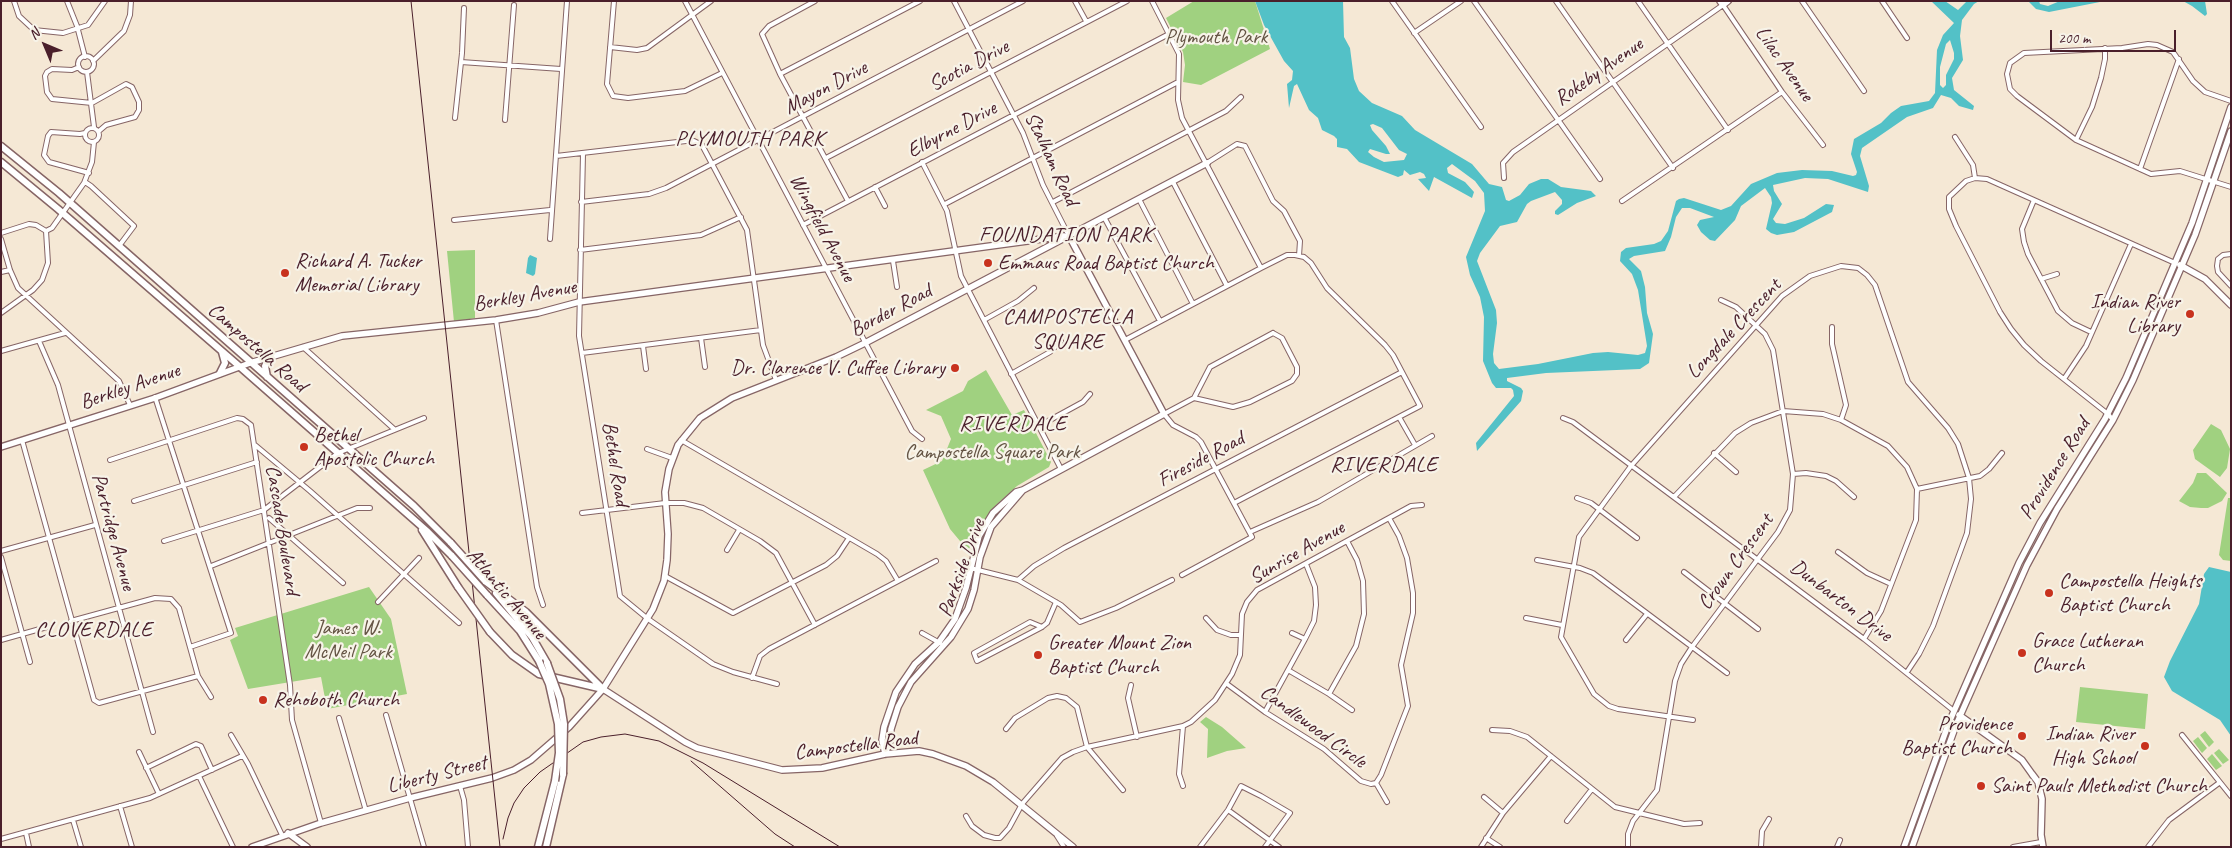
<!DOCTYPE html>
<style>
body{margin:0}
#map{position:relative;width:2232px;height:848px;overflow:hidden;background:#f5e8d5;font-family:Caveat,sans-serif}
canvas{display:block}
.frame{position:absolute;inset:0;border:2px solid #4a1f2b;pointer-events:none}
.north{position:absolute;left:20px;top:20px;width:50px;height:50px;-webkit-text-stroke:4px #f7f3e8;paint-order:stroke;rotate:315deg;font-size:14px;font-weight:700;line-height:20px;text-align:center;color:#4a1f2b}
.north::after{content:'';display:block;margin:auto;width:18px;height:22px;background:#4a1f2b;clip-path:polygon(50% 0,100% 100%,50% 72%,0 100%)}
.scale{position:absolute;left:2050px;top:30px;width:126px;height:22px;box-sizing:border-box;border:2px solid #4a1f2b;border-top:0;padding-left:6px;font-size:15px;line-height:18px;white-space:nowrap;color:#4a1f2b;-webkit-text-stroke:4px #f7f3e8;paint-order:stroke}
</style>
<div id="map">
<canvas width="2232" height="848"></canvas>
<div class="frame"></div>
<div class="north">N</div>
<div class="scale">200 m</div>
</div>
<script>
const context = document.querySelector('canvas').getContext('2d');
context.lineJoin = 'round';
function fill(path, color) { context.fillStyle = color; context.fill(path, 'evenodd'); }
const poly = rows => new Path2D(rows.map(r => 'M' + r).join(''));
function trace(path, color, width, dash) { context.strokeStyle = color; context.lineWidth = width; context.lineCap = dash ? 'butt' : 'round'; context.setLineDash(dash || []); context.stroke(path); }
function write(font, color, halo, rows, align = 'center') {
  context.font = font + ' Caveat,sans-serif'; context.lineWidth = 4.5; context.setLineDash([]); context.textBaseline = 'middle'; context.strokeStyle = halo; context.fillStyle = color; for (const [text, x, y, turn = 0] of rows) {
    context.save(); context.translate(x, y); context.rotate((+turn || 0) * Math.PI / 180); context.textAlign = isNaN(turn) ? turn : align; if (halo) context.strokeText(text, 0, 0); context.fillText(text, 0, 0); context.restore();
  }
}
fill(poly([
 [1194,1,1255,1,1270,49,1201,85,1183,82,1185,65,1183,52,1166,18],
 [475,250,475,318,454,322,447,251],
 [986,370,1012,415,1024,410,1051,462,1049,467,1017,486,996,505,977,532,969,549,960,541,950,529,923,470,942,461,951,439,941,416,926,410,963,391,968,381],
 [2211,424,2221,430,2230,449,2227,468,2220,477,2195,459,2193,450],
 [2197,473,2206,473,2227,493,2222,501,2208,508,2201,508,2190,507,2179,501,2193,483],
 [2228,498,2231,498,2231,561,2223,560,2219,555],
 [369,587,391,619,407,694,327,709,321,677,248,689,230,640,238,636,235,628],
 [2080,687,2148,694,2145,729,2076,722],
 [1206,717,1222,727,1246,748,1227,751,1207,758,1208,729,1200,722],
 [2205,731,2214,742,2209,747,2200,735],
 [2198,737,2207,748,2202,753,2193,741],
 [2219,749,2229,760,2223,764,2214,753],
 [2212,754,2222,766,2216,770,2207,759]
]), '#a0d180');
fill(poly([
 [1255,1,1343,1,1344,37,1350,48,1354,79,1359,91,1372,103,1402,116,1415,130,1472,164,1489,184,1502,187,1506,200,1509,201,1520,195,1529,184,1541,179,1548,179,1561,187,1591,191,1596,196,1577,203,1558,215,1555,214,1555,211,1562,204,1562,200,1555,192,1531,201,1527,204,1517,222,1500,226,1480,253,1477,261,1496,310,1497,323,1493,354,1494,363,1499,369,1538,364,1593,353,1608,352,1638,355,1645,353,1647,346,1638,290,1632,274,1620,261,1621,252,1626,248,1654,244,1661,241,1668,231,1676,201,1679,199,1684,198,1721,210,1731,206,1751,184,1777,173,1802,170,1832,171,1853,176,1856,175,1857,172,1851,154,1854,139,1881,123,1891,113,1901,106,1929,101,1935,93,1937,50,1943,35,1954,23,1931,1,1945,1,1958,10,1967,1,1979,1,1974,4,1962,20,1960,36,1963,60,1952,78,1954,90,1974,106,1973,110,1959,106,1951,98,1941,95,1933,108,1907,117,1862,148,1860,156,1869,186,1868,192,1828,179,1805,178,1773,185,1774,191,1782,204,1773,219,1776,223,1785,224,1804,218,1826,204,1834,205,1832,212,1794,232,1777,235,1771,233,1766,229,1772,203,1771,197,1765,188,1741,206,1735,220,1715,241,1710,240,1701,232,1697,225,1700,220,1714,217,1690,208,1682,208,1676,217,1671,237,1665,251,1634,256,1629,259,1641,271,1645,287,1647,313,1653,334,1649,363,1640,369,1546,373,1507,378,1507,381,1521,388,1523,391,1521,401,1477,451,1476,443,1514,396,1513,390,1511,388,1496,388,1492,383,1483,361,1484,317,1480,297,1470,275,1466,257,1485,211,1484,193,1475,181,1452,164,1447,168,1448,173,1465,182,1474,192,1472,198,1434,177,1429,191,1418,179,1426,178,1424,174,1420,172,1410,175,1404,170,1403,175,1398,177,1359,162,1347,149,1337,147,1337,139,1334,136,1322,130,1318,118,1309,110,1297,84,1294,86,1289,108,1287,84,1292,80,1293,71,1284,61,1264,25],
 [1950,40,1954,53,1954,59,1946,75,1946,85,1943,88,1940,85,1940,67,1946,44],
 [1373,124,1382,128,1399,150,1407,154,1404,160,1384,162,1374,157,1368,152,1370,149,1386,154,1390,154,1386,146,1372,130,1370,125],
 [2028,1,2039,1,2040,4,2048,6,2060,1,2105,1,2049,12,2036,9],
 [2183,1,2205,1,2207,14,2205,16,2192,6],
 [530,255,537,258,535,274,533,276,526,273,528,258],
 [2209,567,2231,572,2231,736,2220,720,2172,691,2164,677,2170,661,2199,604,2204,574]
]), '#53c1c7');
const street = poly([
 [14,1,19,16,34,30,63,33,88,25,105,1],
 [67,1,77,26,85,57],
 [614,1,607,84,613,96,628,98,685,91,722,73],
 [685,1,912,431,922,439],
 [815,1,769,26,762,34,780,74,848,201],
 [954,1,1023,133,1043,185,1069,236],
 [1075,1,1086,21],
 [1152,1,1179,54,1178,100,1182,118,1261,268],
 [1392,1,1481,127],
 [1474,1,1600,179],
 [1556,1,1673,168],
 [1638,1,1728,130],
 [1802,1,1864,91],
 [1882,1,1907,38],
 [1414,33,1461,1],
 [610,47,637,50,647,48,711,1],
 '78 64a8 8 0 1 1 16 0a8 8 0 1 1-16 0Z',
 [93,61,124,31,130,15,131,1],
 [461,62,561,69],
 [79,67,72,70,52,69,47,72,45,76,47,92,52,99,92,103,126,84,132,87,139,102,139,110,135,117,106,125,99,131],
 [87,72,94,127],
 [780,74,920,1],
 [2231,101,2205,92,2193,81,2173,52,2157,45,2148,44,2122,48,2024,53,2010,63,2007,74,2010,89,2017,96,2076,140,2151,174,2180,171,2231,187],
 [455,118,462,53,464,8],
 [505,120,514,5],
 '85 135a7 7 0 1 1 14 0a7 7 0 1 1-14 0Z',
 [85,133,80,134,51,132,48,136,44,155,49,162,89,173],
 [1955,137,1973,165,1975,178],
 [2076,140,2092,107,2101,78,2105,59,2105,48],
 [583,154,579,336,620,596,648,619,713,664,733,672,777,684],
 [556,156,686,141,694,141,702,145,747,230,763,345,776,380],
 [826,158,1127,1],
 [922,162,947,211,961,276,1061,469],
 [1207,163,1237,144,1245,146,1273,201,1284,211,1300,241,1299,256],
 [2140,169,2179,59],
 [1504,178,1503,163,1513,152,1723,5,1782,92,1823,145],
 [85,182,91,186,134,226,119,246],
 [1173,182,1227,286],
 [875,187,885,206],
 [1139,199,1193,304],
 [2034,200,2022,229,2024,242,2028,254,2058,311,2072,323,2091,332],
 [1622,201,1782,92],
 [581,202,649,194,666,188,1023,1],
 [1053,202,1226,111,1241,97],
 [945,204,1178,82],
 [1104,217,1160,321],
 [454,220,550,210],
 [803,225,1169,34],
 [46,231,52,228,84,183,92,162,94,142],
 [1,233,29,224,36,225,46,231],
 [1,239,10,270,18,288,119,381,130,405],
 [550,239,567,1],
 [580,250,701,235,741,217],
 [2231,254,2223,255,2218,259,2217,266,2218,272,2231,286],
 [893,261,897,287],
 [1,272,10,270],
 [2041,279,2057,274],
 [1,313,33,290,42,280,48,263,46,231],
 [496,320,537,587,543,605],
 [984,320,1018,301,1034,288],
 [1832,327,1832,344,1846,405,1841,420],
 [1273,333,1282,338,1297,367,1297,374,1292,381,1250,402,1233,407,1194,398,1210,367,1273,333],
 [701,338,705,367],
 [1125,340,1261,268,1287,255,1295,255,1304,257,1311,263,1327,288,1385,345,1393,355,1420,406,1234,503],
 [39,341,58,385,153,732],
 [643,346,646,369],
 [303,347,394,429],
 [1,351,65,333],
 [582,353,761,330],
 [1011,374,1050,352,1061,341],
 [2064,379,2086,346,2131,244],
 [155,397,231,633,190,647],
 [1399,417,1415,445],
 [1563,418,1573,422,1864,639,1954,711],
 [2113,420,2108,414,2041,361,2024,345,2011,329,2000,312,1956,226,1949,209,1949,197,1966,181,1975,178,1987,179,2175,263],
 [1039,426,1083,402,1090,394],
 [22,440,94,700,99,703,198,676],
 [681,440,877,554,886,561,898,581],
 [255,445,310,491,459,623],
 [647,449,672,458],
 [1714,453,1736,472],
 [110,460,237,418,243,419,251,425,290,685,292,720,321,823],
 [1793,474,1806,473,1826,476,1836,481,1854,497],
 [1917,489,1980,476,1989,469,2002,453],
 [1674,497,1735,433,1751,423,1783,411,1823,414,1841,420,1888,446,1907,467,1917,489,1916,520,1881,611,1864,639],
 [1577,498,1591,503,1637,538],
 [134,501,257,462],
 [582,513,665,503,684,503,703,508,760,541,776,553,815,625],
 [269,518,343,583],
 [1250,532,1318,502,1432,436],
 [164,541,264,510,338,453,424,418],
 [727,550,739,530],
 [1,551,95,525],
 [1838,552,1867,573,1891,584],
 [1,557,30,662],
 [1537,560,1580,568,1593,573,1727,673],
 [211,566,357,508,370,508],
 [970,568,1018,580,1061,605,1080,622,1116,608,1172,580],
 [1684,572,1758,629],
 [1182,575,1252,537,1201,442,1196,437,1173,425,1164,414,1194,398],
 [665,576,733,613,826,565,837,556,849,538],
 [1018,580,1034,566,1064,548,1402,372],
 [378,602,419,558],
 [1206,618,1217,630,1231,635,1241,635],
 [1526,618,1562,625],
 [71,621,155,598,171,599,179,608,198,676,211,697],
 [1042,627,1030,622,974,653,977,661,1042,627,1047,623,1056,602],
 [922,633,940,643],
 [1292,633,1305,639],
 [1,640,47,627],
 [1626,640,1647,614],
 [1288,670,1329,694,1352,710],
 [752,678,760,656,769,649,936,561],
 [1227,684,1265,712,1324,749,1361,781,1371,784,1376,783,1381,775,1408,706,1401,665,1413,613,1413,593,1407,558,1399,536,1389,518],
 [1131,685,1128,698,1137,737],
 [1329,694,1356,646,1364,614,1363,581,1357,560,1347,541],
 [1265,712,1305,639,1314,621,1316,605,1315,587,1306,564],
 [386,715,424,847],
 [339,718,366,811],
 [1693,720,1618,709,1609,706,1594,694,1561,637,1579,537,1631,466,1782,296,1810,276,1841,266,1858,268,1867,275,1875,285,1908,382,1948,428,1958,444,1969,478,1971,499,1967,533,1933,626,1919,654,1907,672],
 [1183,726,1179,774,1183,786],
 [1006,729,1015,718,1048,698,1057,696,1066,698,1077,707,1087,747,1123,790],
 [1492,730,1510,731,1527,737,1615,807,1684,824,1700,823],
 [231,735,248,764,282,835],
 [2182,735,2231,796],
 [139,752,159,794],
 [146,768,196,744,201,746,212,770],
 [199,776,233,847],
 [1376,783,1387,802],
 [460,786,464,800,468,847],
 [1484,797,1503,813],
 [120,806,132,847],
 [1228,810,1279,847],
 [966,816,972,826,984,835,995,838,1000,838,1009,828,1022,804,1062,758,1073,752,1087,747,1183,726,1191,722,1215,700,1232,674,1240,655,1242,614,1247,602,1257,590,1411,506,1422,505],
 [73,820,81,847],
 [1567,821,1592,789],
 [26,833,29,847],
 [1057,836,1064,847],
 [1486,838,1500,847],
 [1,839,150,798,242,756],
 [1200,847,1228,810,1241,786,1261,796,1290,813,1265,847],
 [1481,847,1503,813,1551,756],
 [1628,847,1628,834,1633,821,1657,790,1675,681,1681,664,1692,647,1778,532,1790,510,1793,474,1773,350,1765,334,1736,307,1721,300],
 [1761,847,1762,831,1769,819],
 [1837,847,1840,840],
 [2013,847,2041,842],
 [2148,847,2169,820,2219,783]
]);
const secondary = poly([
 [1720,1,1723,5,1728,1],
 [2180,265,2205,279,2231,305],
 [1,447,155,398,250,363,342,336,496,320,538,313,579,302,1064,236],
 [603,689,685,742,697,748,782,770,822,768,885,754,919,751,933,754,966,766,993,782,1073,847],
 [1959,715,2022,760,2032,774,2038,782,2042,799,2041,835,2043,847],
 [885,754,882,740,884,727,896,692,915,664,939,642,955,619,966,588,979,536,993,513,1016,492,1023,490,1164,414,1069,236],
 [885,754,890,741,891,729,898,707,911,682,951,637,968,609,974,590,980,557,991,527,1023,490],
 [288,833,307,847],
 [252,847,321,823,410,798,492,778,514,770,531,760,569,727,603,689,653,609,664,581,667,560,668,534,665,492,669,469,678,445,700,418,732,398,836,357,865,343,1207,163],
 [1904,847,1948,725,2019,563,2040,523,2105,419,2126,378,2192,223,2231,107],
 [1912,847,1956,725,2027,565,2057,509,2113,420,2133,380,2195,235,2231,131]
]);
const primary = poly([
 [1,146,59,193,414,506,451,543],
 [1,162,58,209,239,366,428,532,452,556],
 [220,373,225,363,222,352],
 [267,377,265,366,270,356],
 [422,530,458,587],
 [485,581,526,612,603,689],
 [496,593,532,637,547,663],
 [487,595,520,631,539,661],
 [490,632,512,655,539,674,603,689],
 [538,847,555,781],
 [546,847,563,774]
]);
trace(street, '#866566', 6);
trace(secondary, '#866566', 8);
trace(primary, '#866566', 9);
trace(street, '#fff', 4);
trace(secondary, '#fff', 5.5);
trace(primary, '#fff', 6);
trace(poly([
 [411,1,500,847],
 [691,761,775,834,795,847],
 [503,839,508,818,514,803,524,788,540,772,583,742,601,737,625,734,659,741,703,763,840,847]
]), '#4a1f2b', 1);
const primaryBridge = poly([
 [451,543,485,581],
 [452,556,487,595],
 [458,587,490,632],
 [539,661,549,684,558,724,559,753,555,781],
 [547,663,560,699,564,724,563,774]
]);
trace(primaryBridge, '#866566', 9, []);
trace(primaryBridge, '#fff', 6);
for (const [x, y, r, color] of [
 [988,263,5,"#c8321e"],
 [285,273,5,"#c8321e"],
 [2190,314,5,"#c8321e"],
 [955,368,5,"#c8321e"],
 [304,447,5,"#c8321e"],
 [2049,593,5,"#c8321e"],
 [2022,653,5,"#c8321e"],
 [1038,655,5,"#c8321e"],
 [263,700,5,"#c8321e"],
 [2022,736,5,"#c8321e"],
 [2145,746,5,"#c8321e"],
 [1981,786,5,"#c8321e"]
]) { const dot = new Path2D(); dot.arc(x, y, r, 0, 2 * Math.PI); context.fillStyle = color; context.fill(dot); trace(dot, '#f7f3e8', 2); }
write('21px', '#645444', '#f7f3e8', [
 ["Plymouth Park",1216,37],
 ["Campostella Square Park",992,452],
 ["James W.",348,628],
 ["McNeil Park",348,652]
]);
write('21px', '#4a1f2b', '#f7f3e8', [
 ["Lilac Avenue",1784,64,55],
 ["Scotia Drive",969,66,-28],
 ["Rokeby Avenue",1599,72,-35],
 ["Mayon Drive",826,88,-28],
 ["Elbyrne Drive",952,130,-28],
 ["Stalham Road",1051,159,65],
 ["Wingfield Avenue",822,228,62],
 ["Berkley Avenue",525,296,-10],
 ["Border Road",891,311,-28],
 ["Longdale Crescent",1734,329,-47],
 ["Campostella Road",257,348,41],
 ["Berkley Avenue",130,387,-19],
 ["Fireside Road",1201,460,-28],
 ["Bethel Road",615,464,81],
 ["Providence Road",2055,469,-58],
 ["Cascade Boulevard",282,530,81],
 ["Partridge Avenue",113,532,75],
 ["Sunrise Avenue",1297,553,-30],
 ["Crown Crescent",1736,562,-54],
 ["Parkside Drive",962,568,-70],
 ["Atlantic Avenue",506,594,50],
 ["Dunbarton Drive",1841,601,37],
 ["Candlewood Circle",1313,727,36],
 ["Campostella Road",856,746,-7],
 ["Liberty Street",437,775,-14]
]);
write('21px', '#4a1f2b', '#f7f3e8', [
 ["Richard A. Tucker",295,261],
 ["Memorial Library",295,285],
 ["Emmaus Road Baptist Church",998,263],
 ["Indian River",2180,302,"right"],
 ["Library",2180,326,"right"],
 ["Dr. Clarence V. Cuffee Library",945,368,"right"],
 ["Bethel",314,435],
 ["Apostolic Church",314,459],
 ["Campostella Heights",2059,581],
 ["Baptist Church",2059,605],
 ["Grace Lutheran",2032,641],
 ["Church",2032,665],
 ["Greater Mount Zion",1048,643],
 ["Baptist Church",1048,667],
 ["Rehoboth Church",273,700],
 ["Providence",2012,724,"right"],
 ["Baptist Church",2012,748,"right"],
 ["Indian River",2135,734,"right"],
 ["High School",2135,758,"right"],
 ["Saint Pauls Methodist Church",1991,786]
], 'left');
context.letterSpacing = '1px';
write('22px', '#4a1f2b', '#f7f3e8', [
 ["PLYMOUTH PARK",750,139],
 ["FOUNDATION PARK",1066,235],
 ["CAMPOSTELLA",1068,317],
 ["SQUARE",1068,342],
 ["RIVERDALE",1013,424],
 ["RIVERDALE",1384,465],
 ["CLOVERDALE",94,630]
]);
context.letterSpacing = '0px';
</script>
